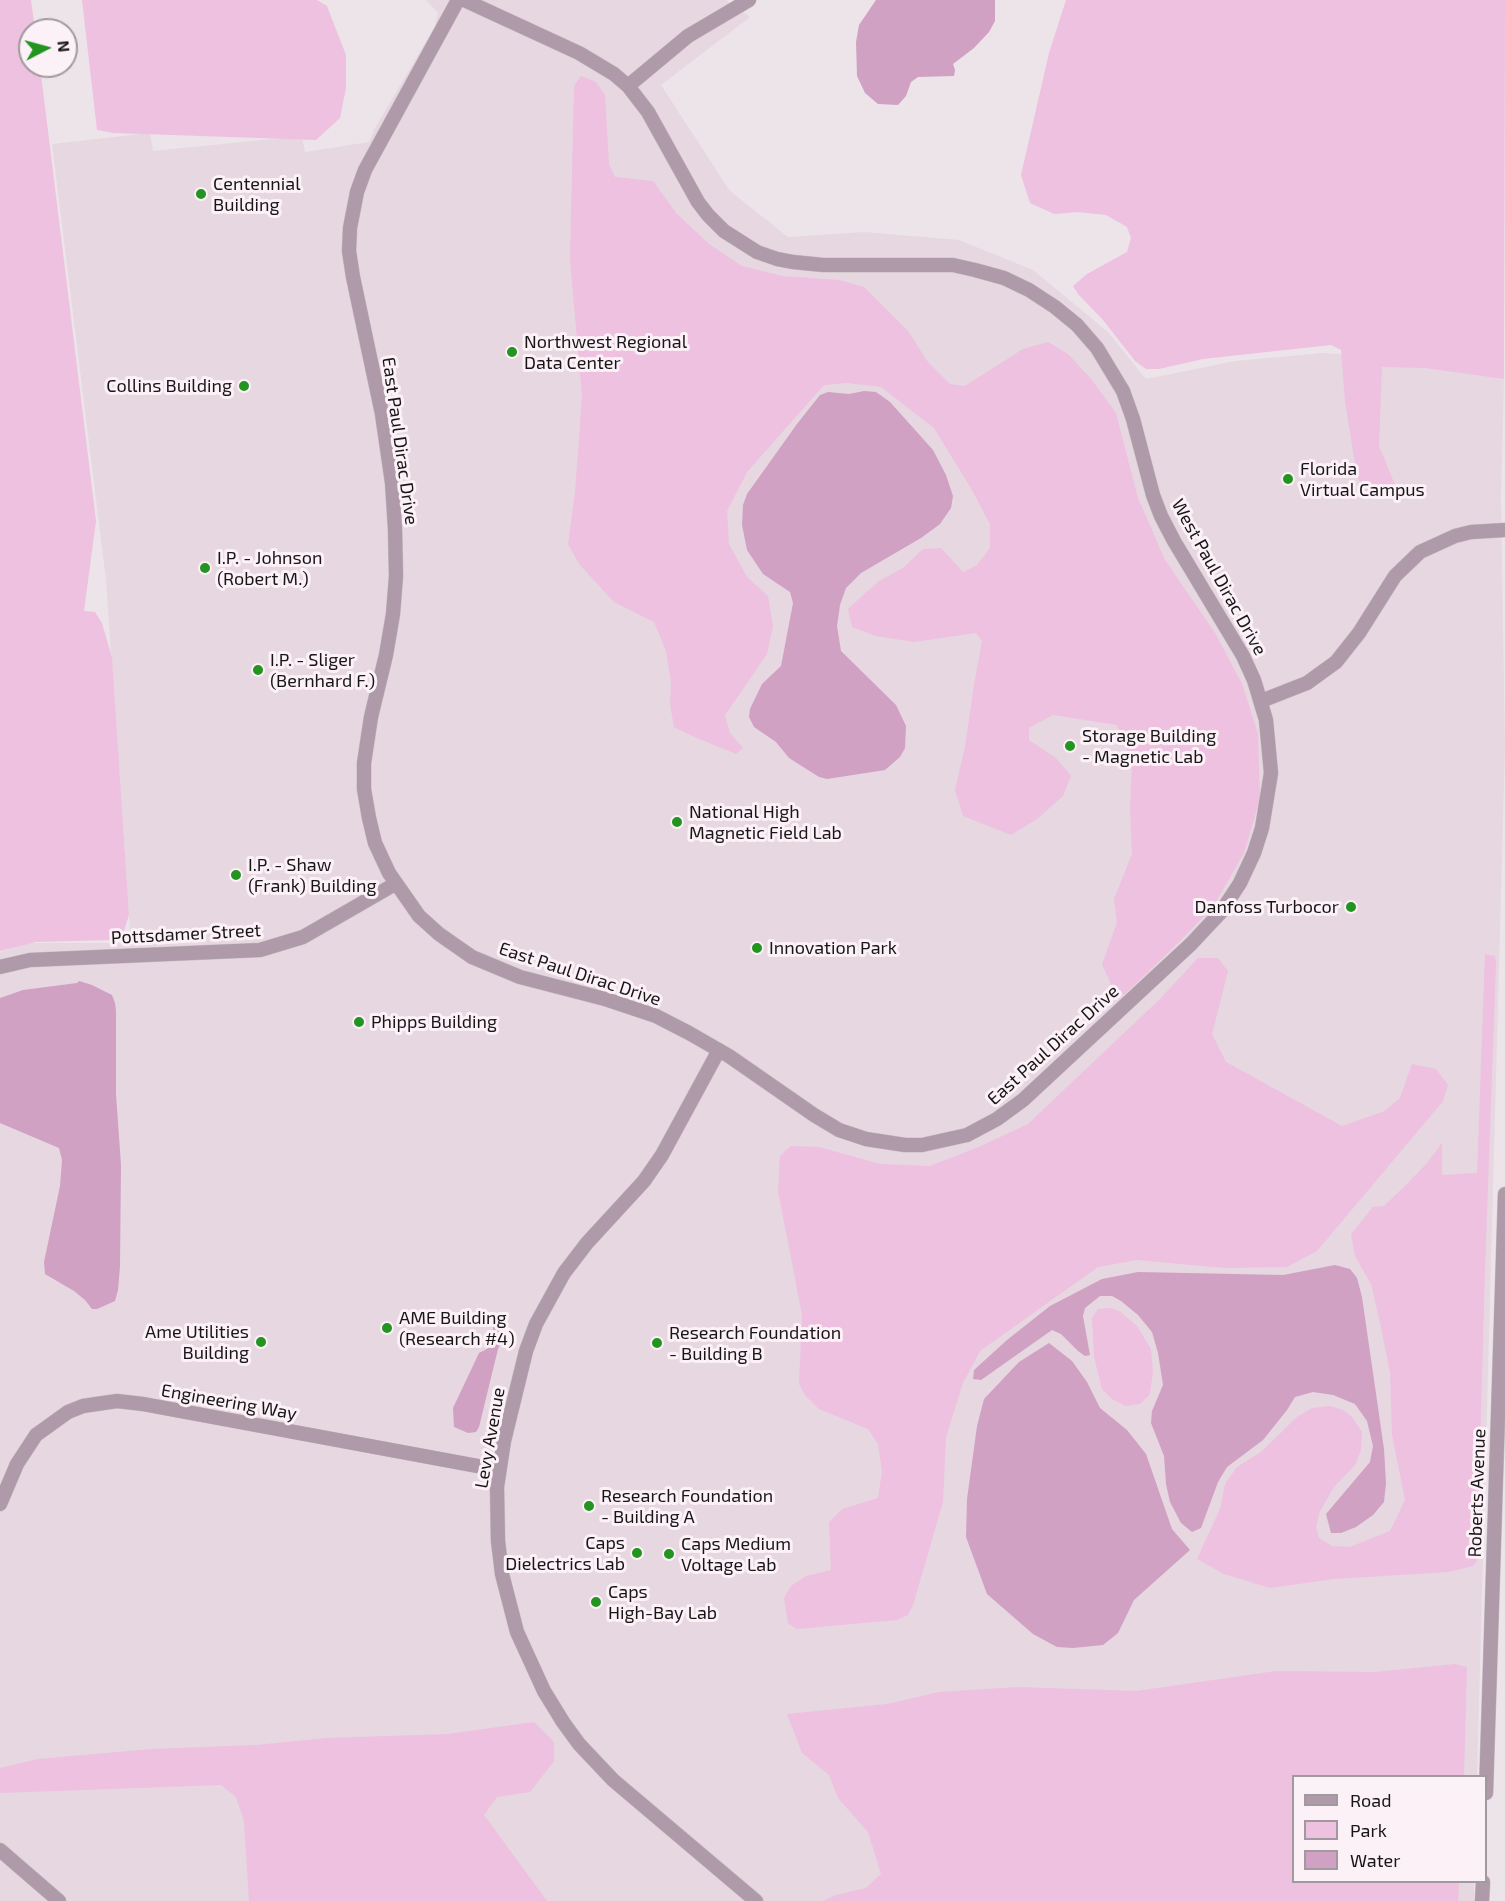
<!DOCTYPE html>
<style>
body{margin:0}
#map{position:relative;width:1505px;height:1901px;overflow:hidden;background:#ede4ea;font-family:"Exo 2",sans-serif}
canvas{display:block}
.legend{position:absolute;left:1292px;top:1775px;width:195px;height:108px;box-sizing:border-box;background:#fbf1f7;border:2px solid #a0999d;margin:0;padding:8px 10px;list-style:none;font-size:18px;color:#181517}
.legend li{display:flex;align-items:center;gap:12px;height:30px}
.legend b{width:30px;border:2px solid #a0999d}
.north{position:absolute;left:18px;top:18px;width:60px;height:60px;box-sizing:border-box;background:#fbf1f7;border:2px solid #a0999d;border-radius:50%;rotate:84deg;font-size:16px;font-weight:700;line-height:24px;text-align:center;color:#181517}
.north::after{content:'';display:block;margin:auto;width:21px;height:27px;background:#239420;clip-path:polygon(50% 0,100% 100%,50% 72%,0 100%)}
</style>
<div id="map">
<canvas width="1505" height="1901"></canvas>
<ul class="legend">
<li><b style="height:8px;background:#ae9aa8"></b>Road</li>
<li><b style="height:16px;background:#edc1df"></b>Park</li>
<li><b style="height:16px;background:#d0a1c2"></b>Water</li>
</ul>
<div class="north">N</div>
</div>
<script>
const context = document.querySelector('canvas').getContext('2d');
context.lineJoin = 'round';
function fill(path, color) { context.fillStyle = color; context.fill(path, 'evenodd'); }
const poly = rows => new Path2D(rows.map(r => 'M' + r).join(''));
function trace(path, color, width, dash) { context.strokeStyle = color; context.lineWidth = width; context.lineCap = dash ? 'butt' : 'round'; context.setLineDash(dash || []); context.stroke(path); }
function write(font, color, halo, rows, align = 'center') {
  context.font = font + ' "Exo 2",sans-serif'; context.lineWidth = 6; context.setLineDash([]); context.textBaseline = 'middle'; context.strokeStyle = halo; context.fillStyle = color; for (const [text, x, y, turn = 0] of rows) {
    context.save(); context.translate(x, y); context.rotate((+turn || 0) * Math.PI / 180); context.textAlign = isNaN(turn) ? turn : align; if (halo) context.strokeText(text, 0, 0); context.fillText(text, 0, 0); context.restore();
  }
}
fill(poly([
 [426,0,726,0,750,17,661,85,730,191,788,237,864,232,959,240,1033,270,1108,332,1146,379,1235,361,1322,353,1365,356,1504,379,1501,497,1505,747,1477,1776,1294,1776,1294,1882,1474,1882,1474,1901,0,1901,0,952,29,943,131,943,106,580,52,144,150,133,153,151,302,136,305,152,369,142,375,128,435,26,438,13]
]), '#e7d7e1');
fill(poly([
 [0,0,31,0,35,30,30,30,30,66,40,66,96,521,84,611,95,612,102,623,112,658,129,915,122,937,114,940,36,942,0,951],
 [82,0,317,0,327,6,346,55,346,88,340,118,316,140,114,133,97,130],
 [1066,0,1505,0,1504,379,1425,368,1382,367,1379,446,1395,485,1388,500,1377,493,1364,490,1357,476,1345,402,1341,350,1331,345,1203,359,1159,369,1146,369,1135,361,1103,320,1078,294,1073,286,1087,274,1127,252,1131,238,1127,227,1106,215,1077,212,1054,214,1030,203,1021,175,1049,53],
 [581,76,596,82,605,95,609,164,615,177,653,181,676,213,709,244,742,266,782,276,839,280,864,287,908,331,928,362,950,384,965,386,1023,349,1048,342,1068,354,1091,379,1116,413,1138,498,1165,560,1215,633,1242,684,1258,734,1260,799,1244,853,1213,907,1175,946,1124,995,1114,991,1102,964,1117,923,1114,899,1132,854,1130,809,1132,762,1117,725,1053,715,1029,728,1029,740,1056,758,1071,776,1063,796,1037,819,1011,835,963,816,955,790,965,747,974,685,982,641,976,633,914,642,876,636,852,627,848,609,879,581,903,568,923,549,941,548,963,572,977,565,990,548,990,524,972,490,934,428,881,387,847,383,824,385,747,472,727,511,729,544,747,577,768,596,773,626,767,654,725,715,730,733,743,748,736,754,690,735,674,727,670,704,671,682,666,651,654,622,614,602,580,565,568,544,575,492,582,397,570,259,574,86],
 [1485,954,1495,956,1496,964,1485,1269,1477,1561,1473,1566,1449,1572,1334,1579,1270,1588,1224,1574,1197,1559,1220,1509,1225,1484,1237,1467,1261,1452,1297,1417,1312,1408,1330,1406,1343,1410,1352,1417,1362,1432,1361,1450,1355,1465,1334,1487,1320,1511,1316,1527,1319,1538,1332,1546,1350,1547,1390,1531,1405,1500,1392,1435,1390,1373,1381,1327,1371,1284,1355,1256,1351,1234,1373,1207,1384,1206,1408,1183,1428,1162,1442,1143,1442,1175,1477,1173],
 [1198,958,1218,958,1228,971,1212,1034,1226,1062,1342,1126,1385,1111,1400,1098,1412,1064,1436,1069,1448,1085,1443,1101,1317,1251,1287,1267,1225,1268,1137,1260,1098,1267,980,1351,963,1383,946,1437,943,1502,913,1605,908,1615,897,1620,797,1629,788,1623,784,1598,791,1586,806,1576,831,1570,829,1522,842,1509,878,1498,882,1471,878,1444,868,1429,819,1409,805,1395,799,1384,802,1315,778,1191,780,1156,791,1146,819,1147,880,1164,930,1166,981,1146,1028,1124,1160,999],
 [1111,1308,1119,1311,1137,1326,1151,1349,1153,1371,1150,1394,1140,1404,1126,1406,1112,1399,1102,1389,1094,1357,1092,1318,1098,1309],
 [1455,1664,1467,1667,1464,1776,1294,1776,1294,1882,1459,1882,1458,1901,823,1901,836,1895,866,1888,881,1874,868,1832,838,1798,829,1775,802,1753,787,1714,887,1704,939,1692,1018,1687,1136,1691,1276,1671,1375,1672],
 [534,1722,554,1742,554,1761,530,1792,497,1797,484,1815,547,1901,249,1901,244,1821,236,1797,221,1785,0,1793,0,1768,38,1759,152,1749,256,1745,327,1738,448,1734]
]), '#edc1df');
fill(poly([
 [876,0,995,0,995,21,989,32,974,48,953,64,955,70,954,76,918,77,911,82,906,96,898,105,878,104,865,93,857,76,856,42,859,25],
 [864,391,876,392,890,402,933,450,946,475,953,496,951,508,940,524,921,538,861,573,846,588,840,605,837,626,841,651,896,705,906,726,905,748,900,757,885,770,827,779,819,777,789,758,776,742,754,727,749,717,750,709,762,684,781,666,793,603,790,592,763,574,747,550,742,525,743,505,747,494,797,424,820,395,828,392,849,394],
 [79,981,92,985,112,995,115,1003,116,1012,116,1094,121,1165,120,1266,118,1290,115,1301,97,1309,92,1309,85,1300,74,1291,45,1274,44,1262,60,1186,62,1160,59,1148,0,1123,0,998,23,990,77,983],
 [1335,1265,1350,1269,1357,1278,1362,1297,1384,1449,1386,1483,1384,1502,1373,1515,1356,1527,1341,1533,1331,1533,1326,1514,1370,1462,1373,1446,1367,1421,1355,1404,1333,1395,1313,1392,1295,1397,1287,1410,1263,1440,1227,1467,1218,1482,1201,1528,1192,1532,1181,1523,1170,1502,1166,1484,1164,1456,1151,1423,1152,1411,1163,1385,1158,1353,1152,1332,1138,1315,1121,1301,1112,1296,1100,1296,1085,1308,1083,1316,1090,1355,1085,1356,1078,1351,1061,1334,1052,1330,981,1380,973,1379,974,1370,1007,1340,1050,1306,1102,1279,1138,1272,1283,1275],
 [501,1318,506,1322,504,1335,498,1349,479,1427,476,1432,468,1433,454,1427,453,1408,479,1353,487,1349,493,1335,493,1327,497,1319],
 [1049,1343,1072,1361,1087,1382,1100,1408,1127,1430,1146,1454,1172,1529,1190,1550,1134,1600,1118,1633,1103,1645,1073,1648,1057,1647,1033,1634,987,1594,966,1537,967,1499,977,1426,984,1399,1019,1362]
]), '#d0a1c2');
const minor = poly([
 [458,0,365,170,357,192,350,228,349,251,353,277,382,414,392,483,395,529,396,576,393,614,386,655,371,717,364,763,364,789,369,818,375,843,389,873,419,916,439,934,472,957,520,977,605,999,656,1016,689,1033,729,1056,814,1115,839,1130,866,1139,905,1145,922,1145,967,1135,997,1119,1023,1100,1191,944,1221,912,1240,883,1254,853,1262,828,1271,773,1266,720,1254,680,1243,656,1174,541,1161,516,1153,495,1133,419,1123,391,1097,348,1077,325,1055,307,1029,290,1004,278,975,270,953,265,823,265,793,262,777,259,757,252,724,231,708,215,698,202,648,112,628,86,614,74,579,53,464,0],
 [628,86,688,36,749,0],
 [1261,701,1307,683,1336,662,1359,633,1395,576,1420,552,1455,536,1471,532,1505,530],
 [0,967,30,960,260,950,303,937,395,884],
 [719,1050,662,1155,644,1181,587,1243,564,1273,536,1324,526,1351,504,1441,497,1487,498,1541,502,1574,517,1632,544,1691,563,1722,579,1744,613,1780,756,1901],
 [0,1504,17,1464,36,1435,68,1412,83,1406,117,1401,143,1404,499,1470],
 [1486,1793,1505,1194],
 [0,1850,59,1901],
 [1482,1901,1483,1882]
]);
trace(minor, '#c7bfc4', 15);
trace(minor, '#ae9aa8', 14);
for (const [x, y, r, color] of [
 [201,194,6,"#239420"],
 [512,352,6,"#239420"],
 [244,386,6,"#239420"],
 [1288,479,6,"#239420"],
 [205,568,6,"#239420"],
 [258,670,6,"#239420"],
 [1070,746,6,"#239420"],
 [677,822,6,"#239420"],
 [236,875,6,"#239420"],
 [1351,907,6,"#239420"],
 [757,948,6,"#239420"],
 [359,1022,6,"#239420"],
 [387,1328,6,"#239420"],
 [261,1342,6,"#239420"],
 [657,1343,6,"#239420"],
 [589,1506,6,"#239420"],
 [637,1553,6,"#239420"],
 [669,1554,6,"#239420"],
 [596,1602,6,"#239420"]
]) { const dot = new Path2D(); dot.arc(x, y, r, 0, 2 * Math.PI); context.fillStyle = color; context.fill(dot); trace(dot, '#fbf1f7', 2); }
write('18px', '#181517', '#fbf1f7', [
 ["Centennial",213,184],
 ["Building",213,205],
 ["Northwest Regional",524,342],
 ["Data Center",524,363],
 ["Collins Building",232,386,"right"],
 ["Florida",1300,469],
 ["Virtual Campus",1300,490],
 ["I.P. - Johnson",217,558],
 ["(Robert M.)",217,579],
 ["I.P. - Sliger",270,660],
 ["(Bernhard F.)",270,681],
 ["Storage Building",1082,736],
 ["- Magnetic Lab",1082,757],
 ["National High",689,812],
 ["Magnetic Field Lab",689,833],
 ["I.P. - Shaw",248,865],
 ["(Frank) Building",248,886],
 ["Danfoss Turbocor",1339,907,"right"],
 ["Innovation Park",769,948],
 ["Phipps Building",371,1022],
 ["AME Building",399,1318],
 ["(Research #4)",399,1339],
 ["Ame Utilities",249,1332,"right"],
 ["Building",249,1353,"right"],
 ["Research Foundation",669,1333],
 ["- Building B",669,1354],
 ["Research Foundation",601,1496],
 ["- Building A",601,1517],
 ["Caps",625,1543,"right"],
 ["Dielectrics Lab",625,1564,"right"],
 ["Caps Medium",681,1544],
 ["Voltage Lab",681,1565],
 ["Caps",608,1592],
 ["High-Bay Lab",608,1613]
], 'left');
write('18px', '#181517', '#fbf1f7', [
 ["East Paul Dirac Drive",400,441,82],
 ["West Paul Dirac Drive",1219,577,61],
 ["Pottsdamer Street",186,934,-3],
 ["East Paul Dirac Drive",580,974,18],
 ["East Paul Dirac Drive",1053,1045,-42],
 ["Engineering Way",229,1402,10],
 ["Levy Avenue",490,1438,-80],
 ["Roberts Avenue",1477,1493,-88]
]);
</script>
